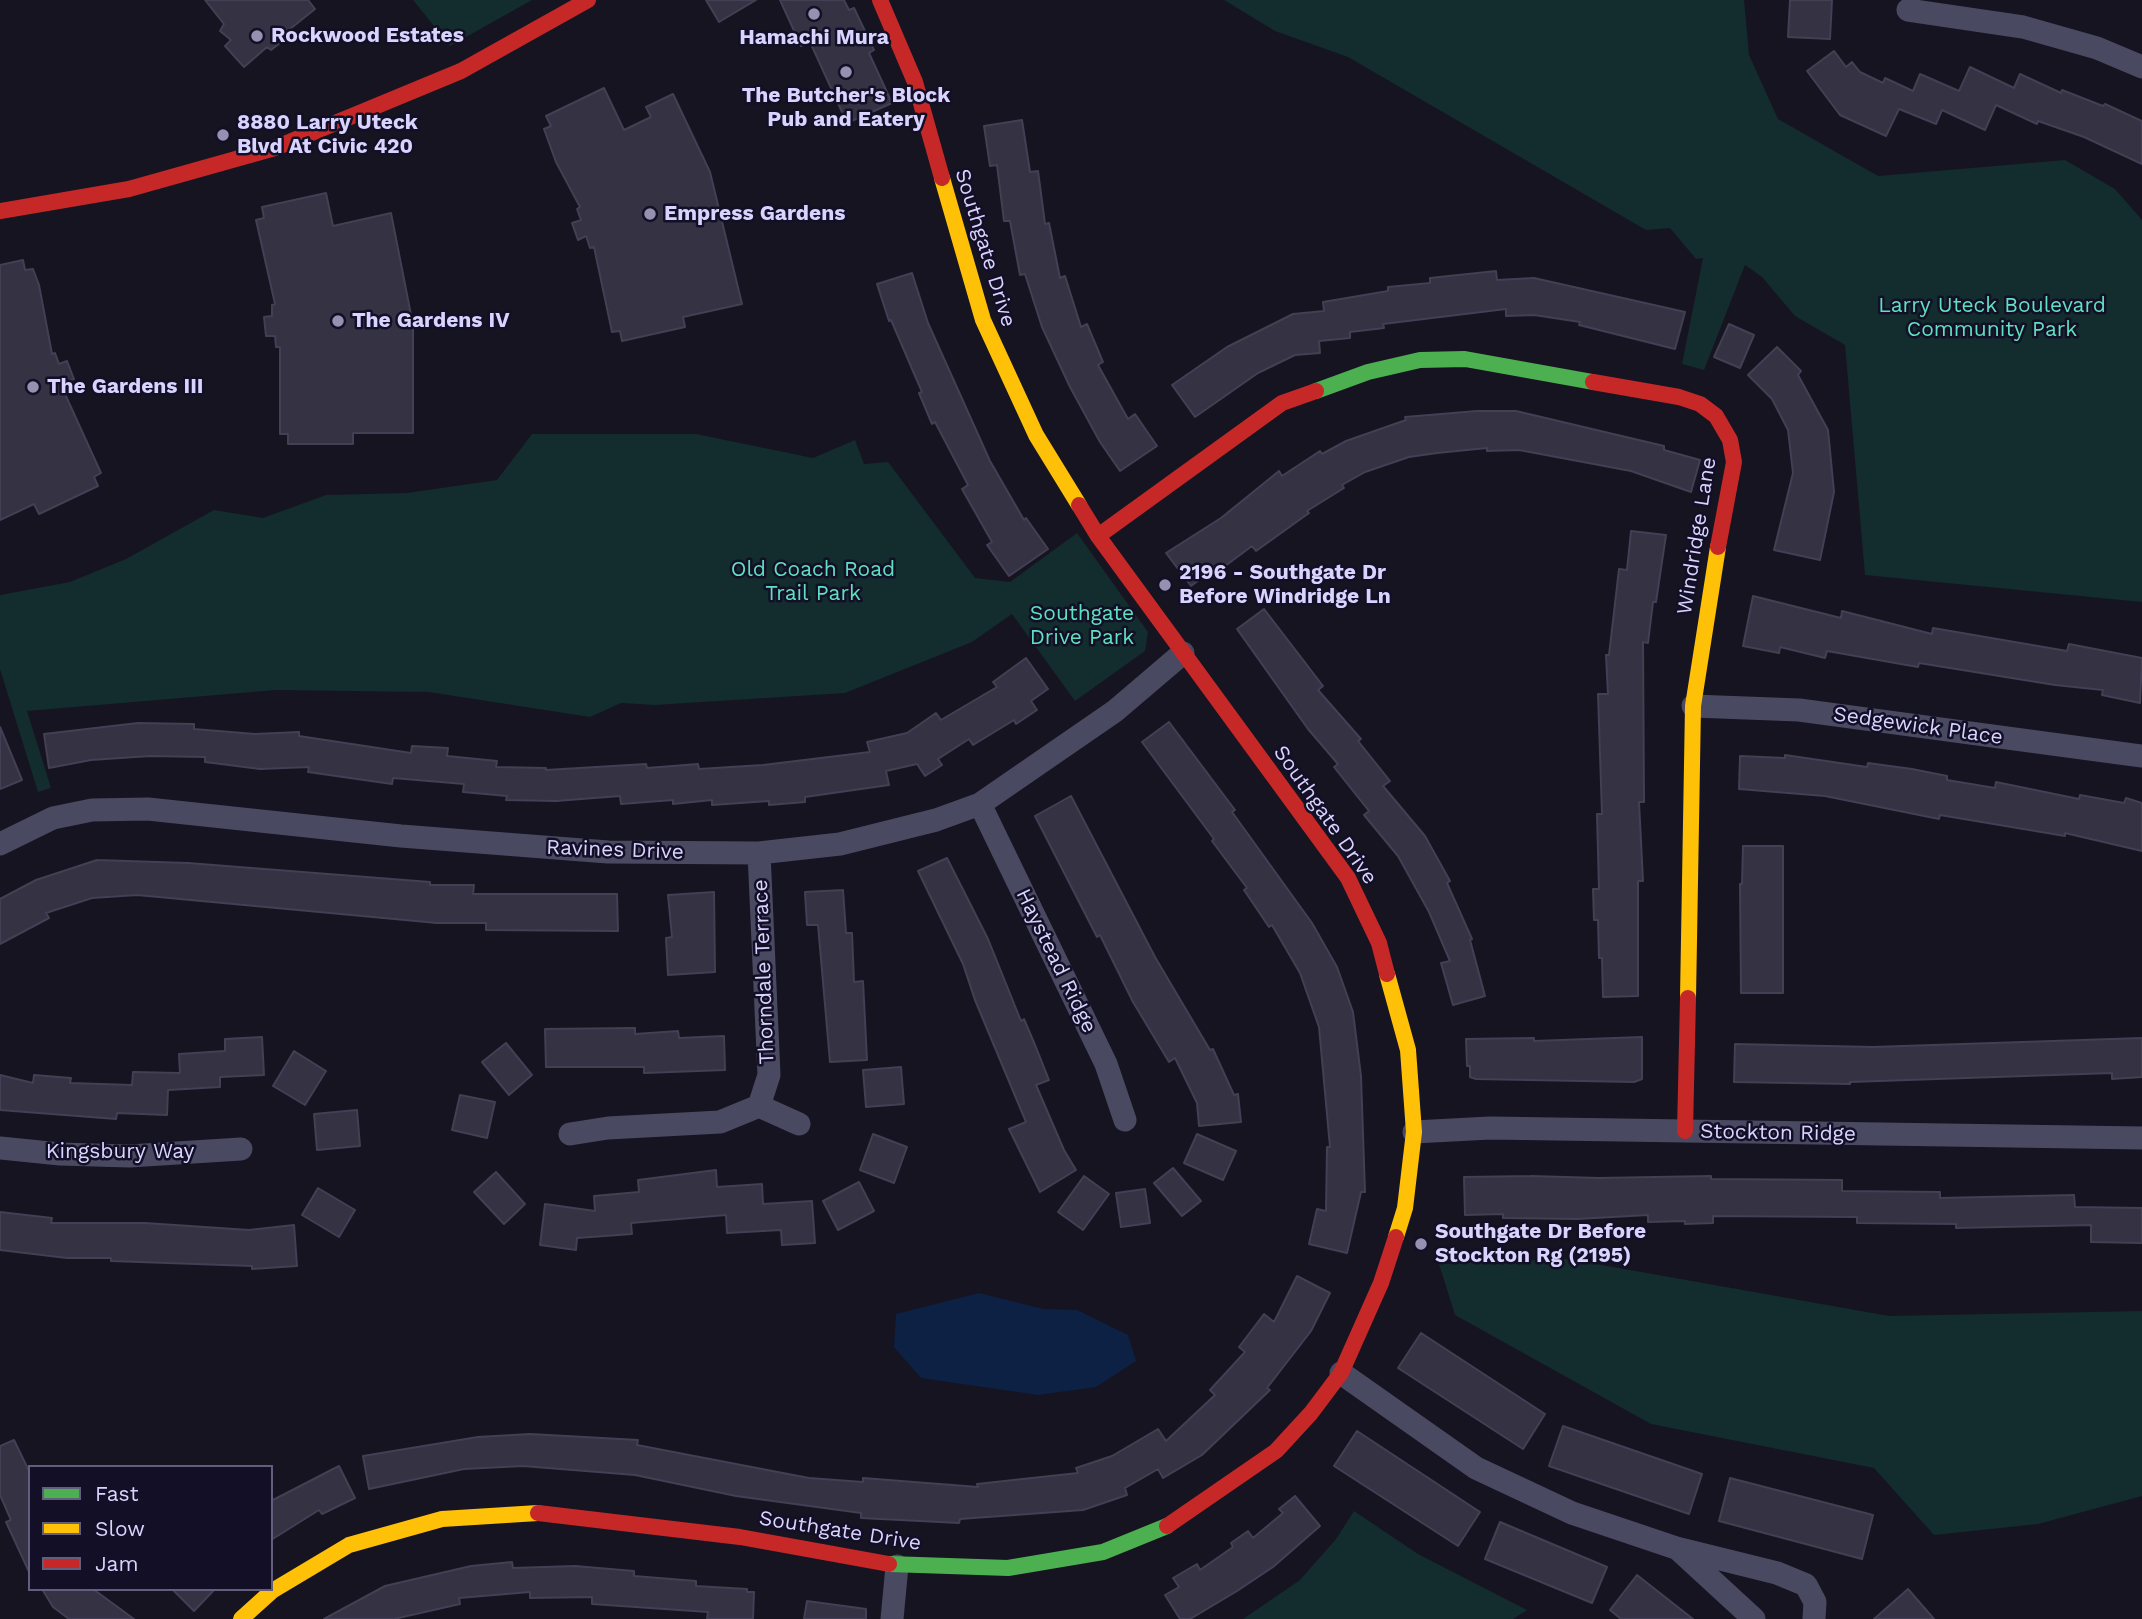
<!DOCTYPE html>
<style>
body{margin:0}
#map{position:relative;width:2142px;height:1619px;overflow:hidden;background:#161421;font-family:"Work Sans",sans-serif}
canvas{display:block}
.legend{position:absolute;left:28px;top:1465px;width:245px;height:126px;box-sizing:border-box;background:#130f26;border:2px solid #625e7d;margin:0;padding:9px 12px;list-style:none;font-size:21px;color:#d9d4ff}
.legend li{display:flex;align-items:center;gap:14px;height:35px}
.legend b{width:35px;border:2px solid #625e7d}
</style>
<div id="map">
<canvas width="2142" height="1619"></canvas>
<ul class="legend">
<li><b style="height:9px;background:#4caf50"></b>Fast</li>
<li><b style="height:9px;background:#ffc107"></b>Slow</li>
<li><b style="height:9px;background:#c62828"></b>Jam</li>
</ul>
</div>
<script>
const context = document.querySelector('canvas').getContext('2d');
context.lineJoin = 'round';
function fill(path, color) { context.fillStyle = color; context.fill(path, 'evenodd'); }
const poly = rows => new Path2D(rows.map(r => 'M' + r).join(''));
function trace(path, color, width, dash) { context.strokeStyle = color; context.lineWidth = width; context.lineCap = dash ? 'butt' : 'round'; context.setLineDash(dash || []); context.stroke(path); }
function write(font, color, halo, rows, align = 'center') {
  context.font = font + ' "Work Sans",sans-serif'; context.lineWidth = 5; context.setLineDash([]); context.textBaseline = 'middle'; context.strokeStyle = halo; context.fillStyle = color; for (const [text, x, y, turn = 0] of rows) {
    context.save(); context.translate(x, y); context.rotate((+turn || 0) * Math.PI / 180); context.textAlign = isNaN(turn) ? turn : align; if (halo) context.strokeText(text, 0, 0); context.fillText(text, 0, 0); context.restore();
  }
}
fill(poly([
 [413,0,532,0,450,46],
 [1224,0,1744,0,1749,55,1778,119,1878,176,2065,160,2115,189,2142,220,2142,602,1865,575,1845,345,1795,316,1762,277,1745,265,1704,370,1682,364,1703,258,1696,259,1670,228,1646,230,1348,57,1275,31],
 [532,434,696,434,813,458,855,440,864,464,888,462,975,578,1010,582,1077,533,1148,632,1145,651,1075,701,1012,614,972,642,845,693,655,705,621,703,590,717,429,692,276,690,27,711,51,788,38,792,0,669,0,595,70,582,126,559,214,510,263,518,326,495,407,493,497,480],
 [1568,1259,1889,1316,2142,1311,2142,1496,2038,1524,1934,1535,1874,1468,1651,1424,1455,1315,1439,1264],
 [1354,1511,1418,1554,1527,1610,1513,1619,1243,1619,1300,1580,1336,1539]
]), '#132c2d');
fill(poly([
 [979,1293,1043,1309,1077,1310,1128,1335,1136,1361,1096,1387,1038,1395,921,1378,894,1347,896,1314]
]), '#0d2144');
const building = poly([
 [205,0,308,0,315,9,290,29,293,33,271,50,267,47,244,67,225,46,231,40,220,31,224,24,205,0],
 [706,0,756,0,719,22,706,0],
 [780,0,844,0,849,10,854,8,874,50,869,53,892,103,847,123,810,42,801,46,780,0],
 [1790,0,1832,0,1830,39,1788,37,1790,0],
 [1834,51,1846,67,1852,62,1860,72,1883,83,1885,78,1913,91,1920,74,1959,91,1970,67,2014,88,2020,74,2061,93,2062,90,2103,106,2105,104,2142,121,2142,164,2084,137,2038,121,2037,124,1996,105,1985,130,1942,110,1936,124,1899,109,1886,136,1840,115,1807,71,1834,51],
 [604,88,624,130,651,117,646,107,673,94,710,172,742,304,683,317,685,327,622,341,620,331,612,332,594,247,590,248,586,236,578,240,572,223,581,220,577,209,580,207,556,162,544,129,551,126,546,116,604,88],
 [1022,120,1030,172,1038,171,1045,224,1049,223,1060,278,1065,276,1081,327,1087,324,1103,362,1098,365,1128,419,1135,414,1157,446,1120,471,1100,442,1070,387,1042,327,1025,274,1020,275,1010,221,1004,221,997,165,990,166,984,126,1022,120],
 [326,193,333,226,391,213,413,325,413,433,353,433,353,444,288,444,288,434,280,434,280,347,276,347,275,336,266,336,264,317,272,316,272,305,275,304,256,220,264,218,262,207,326,193],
 [23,260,25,270,33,269,39,285,52,354,55,353,59,364,67,361,74,379,65,382,69,393,65,394,101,473,94,477,98,486,39,514,34,504,0,520,0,265,23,260],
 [1496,271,1497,280,1534,278,1685,312,1675,349,1579,325,1580,322,1534,315,1506,316,1506,309,1383,324,1384,328,1350,332,1350,338,1319,341,1320,353,1295,355,1258,373,1195,417,1172,385,1227,347,1293,314,1324,311,1323,302,1388,291,1388,287,1430,283,1430,278,1496,271],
 [912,273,928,323,990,461,1024,520,1026,518,1048,549,1009,576,987,545,992,542,962,489,968,485,935,422,932,424,919,393,922,392,891,320,889,321,877,284,912,273],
 [1729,324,1754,335,1740,368,1714,357,1729,324],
 [1777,347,1801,371,1798,375,1828,430,1834,492,1820,560,1774,550,1793,473,1788,430,1772,399,1748,375,1777,347],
 [1477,411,1516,411,1664,446,1664,450,1700,460,1691,492,1631,471,1519,450,1487,451,1487,448,1437,453,1409,457,1365,472,1342,485,1344,488,1307,511,1309,513,1256,551,1252,546,1221,569,1219,565,1191,586,1166,553,1221,518,1279,471,1282,476,1320,451,1322,454,1346,441,1406,420,1405,417,1477,411],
 [1631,531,1666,535,1656,602,1653,602,1648,643,1643,642,1644,802,1639,802,1643,881,1638,881,1638,996,1603,997,1602,958,1599,958,1598,920,1594,920,1593,889,1599,889,1597,814,1602,814,1598,694,1608,694,1606,655,1609,655,1619,569,1627,570,1631,531],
 [1753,596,1841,618,1842,611,1932,634,1933,628,2067,651,2069,644,2142,658,2140,703,2102,695,2103,690,2055,685,1919,663,1918,667,1827,651,1825,658,1780,647,1779,653,1743,646,1753,596],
 [1264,609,1323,686,1318,690,1361,739,1358,741,1390,781,1383,786,1425,836,1450,881,1447,883,1472,939,1470,940,1485,996,1453,1005,1441,963,1450,961,1429,912,1398,856,1364,815,1369,811,1334,767,1338,764,1308,729,1237,629,1264,609],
 [1026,658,1048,689,1031,701,1037,710,1016,724,1014,720,973,745,969,739,938,759,942,765,925,776,917,764,886,771,889,785,805,797,805,802,769,805,769,801,712,805,712,800,673,804,673,800,621,804,620,796,556,801,506,800,507,796,463,792,464,784,393,778,392,784,308,772,309,767,260,769,205,762,205,757,150,756,91,760,49,768,44,734,138,723,194,724,194,729,255,734,299,732,299,736,411,753,412,746,448,748,447,756,497,761,496,767,546,768,546,770,646,764,647,768,698,764,699,769,763,765,870,752,867,742,907,733,936,713,941,720,997,687,993,682,1026,658],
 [1169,722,1235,810,1232,812,1312,923,1337,967,1353,1012,1361,1076,1365,1192,1361,1192,1347,1253,1309,1244,1317,1209,1326,1211,1327,1147,1330,1147,1319,1027,1300,973,1272,925,1269,927,1244,890,1247,888,1212,841,1214,839,1142,742,1169,722],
 [0,727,22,780,0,789,0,727],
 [1785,755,1867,767,1868,763,1912,769,1947,776,1947,780,1995,788,1996,782,2079,799,2080,795,2124,803,2126,798,2142,803,2142,851,2065,833,2065,836,1940,815,1939,819,1825,796,1739,789,1740,756,1785,758,1785,755],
 [1071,796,1155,957,1210,1050,1213,1049,1234,1095,1238,1094,1241,1122,1199,1126,1197,1103,1175,1058,1169,1062,1133,1002,1100,935,1097,937,1035,816,1071,796],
 [1743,846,1783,846,1783,993,1741,993,1740,884,1742,884,1743,846],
 [947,858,988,939,1021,1021,1024,1019,1035,1045,1049,1080,1036,1085,1064,1150,1076,1170,1040,1192,1009,1129,1026,1122,975,1000,963,964,918,871,947,858],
 [97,860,188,863,430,882,430,885,474,885,473,894,617,894,618,931,486,930,486,923,437,923,137,895,92,898,46,913,49,918,0,944,0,899,36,880,97,860],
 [843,890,846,933,852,933,854,982,863,981,867,1060,830,1062,818,925,807,925,805,892,843,890],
 [714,892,715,972,668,975,666,938,672,937,668,895,714,892],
 [635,1028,635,1034,678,1031,679,1038,724,1036,725,1070,644,1073,644,1067,546,1067,545,1029,635,1028],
 [262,1037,264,1075,220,1077,220,1087,168,1090,167,1115,117,1113,116,1119,0,1110,0,1075,33,1083,34,1075,71,1078,70,1083,132,1085,133,1072,180,1073,179,1054,225,1051,225,1039,262,1037],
 [1642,1037,1642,1079,1634,1082,1476,1079,1470,1077,1470,1066,1467,1066,1466,1039,1534,1038,1534,1041,1642,1037],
 [2142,1038,2142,1077,2112,1079,2112,1073,1850,1082,1850,1084,1734,1082,1735,1044,1873,1047,2142,1038],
 [506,1043,532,1075,509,1095,482,1062,506,1043],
 [294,1051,326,1071,305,1105,273,1086,294,1051],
 [901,1067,904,1104,866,1107,863,1070,901,1067],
 [460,1095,495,1102,487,1138,452,1130,460,1095],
 [357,1110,360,1146,317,1150,314,1114,357,1110],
 [873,1134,907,1147,894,1183,860,1170,873,1134],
 [1197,1134,1236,1151,1223,1180,1184,1163,1197,1134],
 [1173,1168,1201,1201,1182,1216,1154,1183,1173,1168],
 [716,1170,717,1187,762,1184,763,1204,812,1201,815,1243,782,1245,781,1230,727,1233,726,1215,631,1223,632,1234,577,1238,576,1250,540,1245,545,1204,595,1211,594,1196,639,1192,638,1180,716,1170],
 [496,1172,525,1204,504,1224,474,1192,496,1172],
 [1084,1176,1109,1194,1083,1230,1058,1212,1084,1176],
 [1531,1176,1599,1178,1711,1176,1711,1179,1842,1180,1842,1191,1940,1192,1940,1198,2074,1195,2075,1207,2142,1208,2142,1243,2091,1242,2091,1225,1956,1228,1956,1224,1857,1223,1857,1217,1713,1216,1713,1223,1685,1224,1685,1221,1648,1222,1648,1215,1577,1219,1503,1218,1503,1214,1465,1215,1464,1177,1531,1176],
 [859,1182,874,1211,838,1230,823,1201,859,1182],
 [318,1188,355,1210,339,1237,302,1215,318,1188],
 [1145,1189,1150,1223,1121,1227,1116,1193,1145,1189],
 [0,1212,52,1218,51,1223,145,1223,249,1230,294,1225,297,1266,252,1269,252,1266,111,1261,111,1258,67,1258,0,1250,0,1212],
 [1297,1276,1330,1293,1311,1331,1267,1388,1270,1390,1202,1455,1163,1478,1158,1469,1125,1488,1127,1495,1083,1510,960,1519,959,1523,861,1518,861,1513,736,1496,635,1475,523,1466,464,1469,369,1489,363,1456,478,1437,530,1434,638,1440,637,1445,809,1478,863,1482,863,1478,978,1487,977,1484,1078,1473,1076,1468,1112,1456,1158,1429,1166,1441,1215,1395,1210,1390,1245,1352,1239,1347,1264,1314,1274,1322,1297,1276],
 [1421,1333,1545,1414,1523,1449,1398,1368,1421,1333],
 [1563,1426,1702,1474,1689,1514,1549,1466,1563,1426],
 [1357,1431,1480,1512,1458,1546,1334,1466,1357,1431],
 [14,1440,30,1473,30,1574,6,1522,11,1520,0,1495,0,1446,14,1440],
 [339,1466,355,1498,322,1514,319,1510,271,1540,271,1501,339,1466],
 [1730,1478,1873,1515,1862,1559,1719,1521,1730,1478],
 [1295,1496,1320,1526,1273,1567,1237,1591,1190,1619,1180,1619,1165,1595,1179,1587,1173,1578,1197,1564,1200,1570,1233,1547,1231,1543,1248,1531,1253,1538,1283,1513,1279,1509,1295,1496],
 [1500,1522,1607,1567,1592,1603,1485,1559,1500,1522],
 [512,1562,513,1568,575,1566,634,1571,634,1576,696,1581,696,1586,747,1589,747,1592,754,1592,753,1619,707,1619,708,1612,592,1604,592,1597,530,1598,530,1592,459,1598,460,1604,394,1619,324,1619,385,1586,471,1566,512,1562],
 [1637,1575,1693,1619,1621,1619,1610,1610,1637,1575],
 [42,1589,93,1589,134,1619,69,1619,53,1607,42,1589],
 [172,1589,215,1589,194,1611,172,1589],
 [1908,1589,1934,1619,1874,1619,1908,1589],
 [807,1601,866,1609,866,1619,804,1619,807,1601]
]);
fill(building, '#343243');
trace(building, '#433f54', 2);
trace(poly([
 [1908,10,2023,27,2097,48,2142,67],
 [1693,706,1799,710,2142,756],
 [980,804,1106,1064,1125,1120],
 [0,844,53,818,92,810,148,809,401,836,608,852,759,853,840,844,936,820,980,804,1115,711,1183,653],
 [759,1106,799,1124],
 [1414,1132,1490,1128,2142,1138],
 [570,1134,608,1128,720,1122,759,1106,769,1075,759,853],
 [0,1148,60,1154,129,1156,241,1149],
 [1341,1373,1476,1468,1572,1513,1676,1548,1777,1573,1806,1585,1815,1602,1814,1619],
 [1679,1550,1754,1619],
 [892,1619,897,1566]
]), '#4a4962', 23);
trace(poly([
 [1316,391,1368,372,1420,360,1465,359,1593,382],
 [889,1564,1008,1568,1103,1552,1167,1526]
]), '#4caf50', 16);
trace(poly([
 [942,178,983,320,1036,435,1079,505],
 [1387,974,1408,1050,1414,1132,1405,1208,1396,1237],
 [1688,998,1693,706,1718,547],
 [241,1619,272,1591,349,1545,442,1519,538,1513]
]), '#ffc107', 16);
trace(poly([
 [880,0,915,82,942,178],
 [0,211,129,189,275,148,461,71,588,0],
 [1593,382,1679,397,1700,404,1716,416,1730,440,1734,462,1718,547],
 [1079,505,1098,536,1348,878,1379,943,1387,974],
 [1098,536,1282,403,1316,391],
 [1685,1131,1688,998],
 [538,1513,740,1537,889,1564],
 [1167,1526,1276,1451,1311,1413,1341,1373,1381,1283,1396,1237]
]), '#c62828', 16);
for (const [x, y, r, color] of [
 [814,14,7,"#9591b1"],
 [257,36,7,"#9591b1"],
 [846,72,7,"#9591b1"],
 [223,135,7,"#9591b1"],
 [650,214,7,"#9591b1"],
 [338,321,7,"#9591b1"],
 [33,387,7,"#9591b1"],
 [1165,585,7,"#9591b1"],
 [1421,1244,7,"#9591b1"]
]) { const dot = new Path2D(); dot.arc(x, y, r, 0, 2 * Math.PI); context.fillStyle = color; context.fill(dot); trace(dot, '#130f26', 2.5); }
write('bold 21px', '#d9d4ff', '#130f26', [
 ["Rockwood Estates",271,36],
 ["Hamachi Mura",814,38,"center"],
 ["The Butcher's Block",846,96,"center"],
 ["Pub and Eatery",846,120,"center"],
 ["8880 Larry Uteck",237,123],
 ["Blvd At Civic 420",237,147],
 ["Empress Gardens",664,214],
 ["The Gardens IV",352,321],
 ["The Gardens III",47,387],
 ["2196 - Southgate Dr",1179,573],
 ["Before Windridge Ln",1179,597],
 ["Southgate Dr Before",1435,1232],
 ["Stockton Rg (2195)",1435,1256]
], 'left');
write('21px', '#d9d4ff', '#130f26', [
 ["Southgate Drive",985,248,73],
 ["Windridge Lane",1697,536,-81],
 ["Sedgewick Place",1918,726,8],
 ["Southgate Drive",1325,815,55],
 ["Ravines Drive",615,850,2],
 ["Haystead Ridge",1056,961,64],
 ["Thorndale Terrace",764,972,-92],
 ["Stockton Ridge",1778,1133,1],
 ["Kingsbury Way",120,1152],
 ["Southgate Drive",840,1531,9]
]);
write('21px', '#5fe0c0', '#130f26', [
 ["Larry Uteck Boulevard",1992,306],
 ["Community Park",1992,330],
 ["Old Coach Road",813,570],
 ["Trail Park",813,594],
 ["Southgate",1082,614],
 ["Drive Park",1082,638]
]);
</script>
